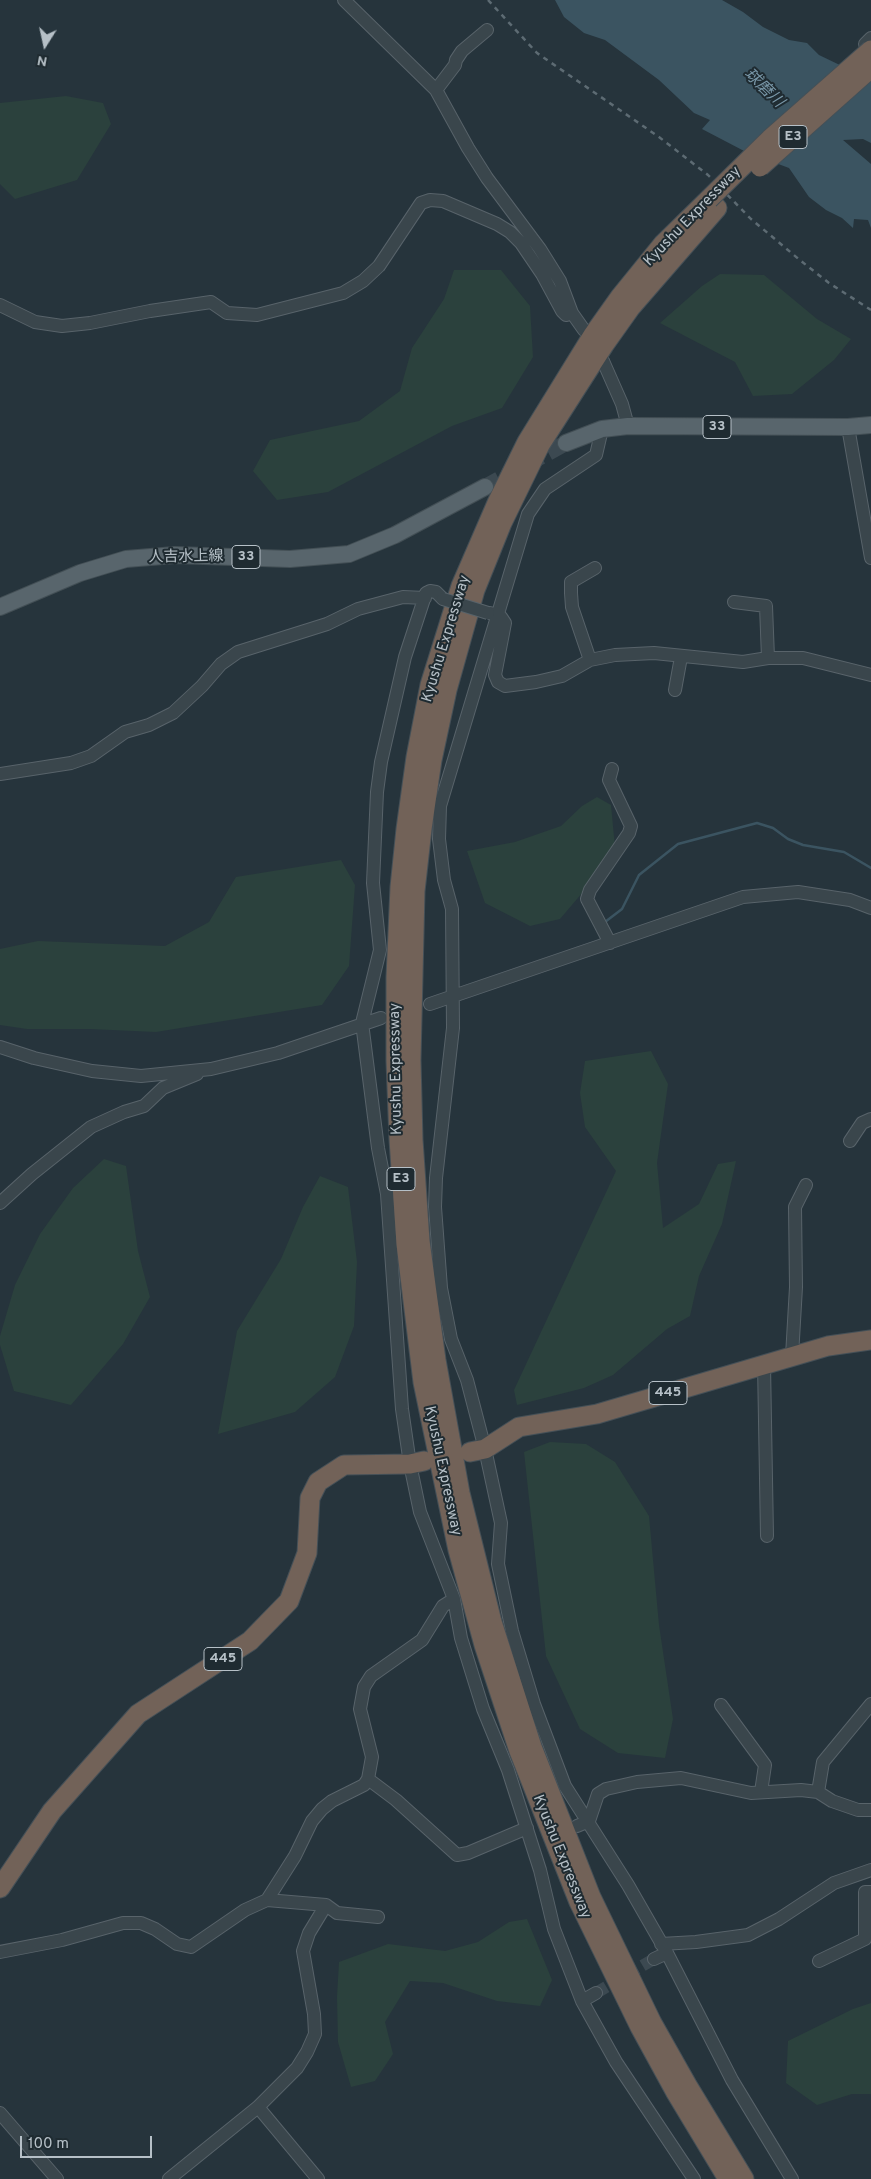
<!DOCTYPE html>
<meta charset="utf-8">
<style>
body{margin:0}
#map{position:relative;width:871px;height:2179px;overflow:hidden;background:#26343c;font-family:Overpass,sans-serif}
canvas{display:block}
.north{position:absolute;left:20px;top:20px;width:50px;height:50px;-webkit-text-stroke:4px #1f2b31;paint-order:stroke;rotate:190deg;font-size:14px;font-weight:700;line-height:20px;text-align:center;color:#b6c0c7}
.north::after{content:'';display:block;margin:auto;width:18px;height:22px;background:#b6c0c7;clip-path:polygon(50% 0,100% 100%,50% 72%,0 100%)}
.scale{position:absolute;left:20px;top:2136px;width:132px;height:22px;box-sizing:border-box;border:2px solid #b6c0c7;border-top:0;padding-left:6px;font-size:15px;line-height:18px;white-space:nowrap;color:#b6c0c7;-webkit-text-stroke:4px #1f2b31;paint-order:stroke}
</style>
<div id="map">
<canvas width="871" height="2179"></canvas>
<div class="north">N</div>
<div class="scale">100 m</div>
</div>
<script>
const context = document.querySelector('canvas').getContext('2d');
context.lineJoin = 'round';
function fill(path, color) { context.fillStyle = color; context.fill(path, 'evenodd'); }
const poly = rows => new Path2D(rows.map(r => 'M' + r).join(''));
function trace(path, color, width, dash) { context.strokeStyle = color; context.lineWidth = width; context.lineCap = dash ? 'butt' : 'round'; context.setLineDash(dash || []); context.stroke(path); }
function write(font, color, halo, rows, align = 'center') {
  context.font = font + ' Overpass,"Noto Sans JP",sans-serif'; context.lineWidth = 4; context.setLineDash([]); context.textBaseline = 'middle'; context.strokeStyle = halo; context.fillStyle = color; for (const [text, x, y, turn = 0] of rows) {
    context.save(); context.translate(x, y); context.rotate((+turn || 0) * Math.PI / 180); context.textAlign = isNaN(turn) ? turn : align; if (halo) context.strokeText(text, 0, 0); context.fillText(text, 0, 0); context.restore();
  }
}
fill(poly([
 [66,96,103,103,111,124,77,180,15,199,0,184,0,103],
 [454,270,501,270,530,306,533,357,502,408,452,426,328,492,277,500,253,471,270,440,359,421,400,391,412,348,444,299],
 [720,274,764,275,817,319,851,339,834,360,792,394,753,396,735,362,660,323,702,286],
 [597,797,611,805,615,847,583,892,560,919,530,926,485,903,467,851,515,842,561,826,582,806],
 [341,860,355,885,349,966,322,1005,156,1032,90,1029,27,1029,0,1025,0,949,38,941,165,946,209,922,236,877],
 [651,1051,668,1084,657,1163,663,1228,699,1204,718,1164,736,1161,722,1224,699,1276,690,1316,667,1329,613,1375,584,1388,517,1405,514,1390,616,1171,585,1127,580,1093,585,1061],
 [104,1159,126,1166,138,1251,150,1297,123,1344,71,1405,14,1391,0,1345,0,1336,15,1285,40,1234,73,1188],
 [320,1176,348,1187,357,1262,354,1326,335,1377,295,1412,218,1434,237,1331,281,1259,303,1207],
 [550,1442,586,1444,615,1462,649,1516,659,1625,673,1719,665,1758,618,1753,580,1729,546,1656,524,1452],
 [527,1919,552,1980,540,2006,497,2001,443,1983,410,1981,385,2022,393,2054,375,2081,351,2087,338,2042,337,1997,339,1962,388,1944,445,1951,478,1942,509,1922],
 [871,2003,871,2094,852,2094,817,2105,786,2083,788,2041,853,2009]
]), '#2b413d');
fill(poly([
 [555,0,722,0,743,12,763,27,789,40,807,43,819,55,871,80,871,143,863,139,843,140,871,164,871,228,868,220,854,219,853,228,842,218,826,210,809,197,789,168,746,152,702,129,710,120,694,113,659,80,605,40,584,33,564,17]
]), '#3b5461');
trace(poly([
 [605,922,622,909,639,875,678,844,757,823,773,828,788,839,803,845,844,852,871,868]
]), '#3b5461', 2.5);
trace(poly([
 [596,1993,654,1959]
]), '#3c4951', 12, [12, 6]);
trace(poly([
 [485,487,566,443]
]), '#3c4951', 16, [16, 8]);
const minor = poly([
 [344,0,436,90,468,148,487,178,540,249,560,281,572,313,584,330],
 [865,44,871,38],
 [436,90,455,65,456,60,462,51,487,30],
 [0,305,35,322,62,326,90,323,150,311,211,302,227,313,257,315,343,293,363,281,379,266,421,203,430,200,443,201,497,224,510,232,521,243,542,274,562,311,566,315,572,313],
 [603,361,622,404,628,426],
 [848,427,871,558],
 [602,429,596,455,545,489,528,514,440,806,439,839,444,880,452,909,453,1028,436,1178,435,1207,441,1288,451,1339,467,1380,485,1449,501,1523,498,1564,512,1631,534,1704,565,1786,628,1885,667,1953,732,2080,792,2179],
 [443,599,436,592,430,591,426,593,405,657,381,762,377,792,373,883,380,950,362,1023,378,1148,387,1194,402,1409,410,1464,420,1512,454,1599,461,1638,483,1709,508,1770,540,1870,554,1929,582,2001,616,2062,694,2179],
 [734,602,766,606,768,658],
 [490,613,501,617,505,623,495,675,498,682,505,686,536,682,562,676,590,660,615,655,654,653,743,662,768,658,803,658,871,675],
 [590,660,572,607,571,593,571,582,595,568],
 [675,690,681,657],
 [0,774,71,763,91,756,125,732,149,725,173,713,202,686,221,664,238,652,327,624,358,609,403,597,425,598],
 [610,943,587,899,590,890,629,833,631,826,609,780,612,769],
 [430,1004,743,897,798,892,850,900,871,908],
 [0,1047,34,1058,92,1071,141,1076,211,1069,278,1053,381,1018],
 [850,1141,862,1123,871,1119],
 [0,1203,32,1174,91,1127,124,1112,144,1106,163,1088,197,1074],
 [792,1356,796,1287,795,1207,806,1185],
 [764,1364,767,1536],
 [721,1705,765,1765,761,1792],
 [368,1779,396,1800,457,1855,468,1853,527,1828],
 [818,1792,823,1762,871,1704],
 [577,1826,589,1821,598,1794,606,1789,637,1782,681,1778,751,1793,801,1790,818,1792,832,1801,858,1810,871,1810],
 [267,1900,295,1856,312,1821,322,1809,332,1801,364,1785,368,1779,372,1757,360,1709,364,1687,371,1676,422,1640,443,1606,454,1599],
 [661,1944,696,1942,748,1935,779,1919,834,1883,871,1870],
 [0,1952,62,1940,123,1923,141,1923,155,1929,177,1944,191,1947,245,1910,267,1900,326,1905],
 [654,1959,667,1953],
 [819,1961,865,1939,865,1892,871,1892],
 [582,2001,596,1993],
 [258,2107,318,2179],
 [0,2113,57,2179],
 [169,2179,258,2107,297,2068,307,2052,315,2034,314,2014,303,1951,309,1933,326,1905,337,1913,378,1917]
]);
const major = poly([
 [566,443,602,429,628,426,848,427,871,425],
 [0,607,80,573,126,559,175,555,290,559,349,554,395,535,485,487]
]);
const highway = poly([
 [709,199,663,244,620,297,593,335,527,442,497,503,461,586,430,685,416,757,406,829,400,887,396,977,396,1061,399,1139,406,1244,423,1382,458,1550,484,1645,519,1751,579,1902,640,2027,675,2091,728,2179],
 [717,208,631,307,604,345,540,445,502,523,475,590,447,690,432,760,422,829,415,891,411,1060,413,1140,420,1241,436,1360,460,1493,492,1622,532,1747,591,1897,652,2023,687,2085,744,2179],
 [470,1452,485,1449,519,1427,597,1414,828,1346,871,1340],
 [0,1888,52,1811,138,1714,250,1641,289,1601,307,1553,310,1498,318,1482,344,1465,410,1464,424,1461]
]);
trace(minor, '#58636a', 14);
trace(major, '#434f55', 18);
trace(highway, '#455057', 21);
trace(minor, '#3a464c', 12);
trace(major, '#58656c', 16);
trace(highway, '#726258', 19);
trace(poly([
 [488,0,537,53,659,137,708,175,751,219,801,261,829,283,871,310]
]), '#5d6b73', 2.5, [5, 5]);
const minorBridge = poly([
 [443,599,488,613]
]);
const highwayBridge = poly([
 [760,167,871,68],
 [709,199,770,139,871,50]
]);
trace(minorBridge, '#58636a', 14, []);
trace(highwayBridge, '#455057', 21, []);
trace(minorBridge, '#3a464c', 12);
trace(highwayBridge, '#726258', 19);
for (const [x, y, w] of [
 [793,137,28],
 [717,427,28],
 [246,557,28],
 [401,1179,28],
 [668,1393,38],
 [223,1659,38]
]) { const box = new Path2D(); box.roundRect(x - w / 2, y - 11.5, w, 23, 4); context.fillStyle = '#1f2b31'; context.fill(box); trace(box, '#b6c0c7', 1); }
write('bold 14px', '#b6c0c7', null, [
 ["E3",793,137],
 ["33",717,427],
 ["33",246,557],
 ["E3",401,1179],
 ["445",668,1393],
 ["445",223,1659]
]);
write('15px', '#b6c0c7', '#1f2b31', [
 ["Kyushu Expressway",693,217,-46],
 ["人吉水上線",186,558,-1],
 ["Kyushu Expressway",447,639,-73],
 ["Kyushu Expressway",397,1069,-91],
 ["Kyushu Expressway",442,1471,78],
 ["Kyushu Expressway",561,1857,68]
]);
write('italic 16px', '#7997a8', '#1f2b31', [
 ["球磨川",763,89,44]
]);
</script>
